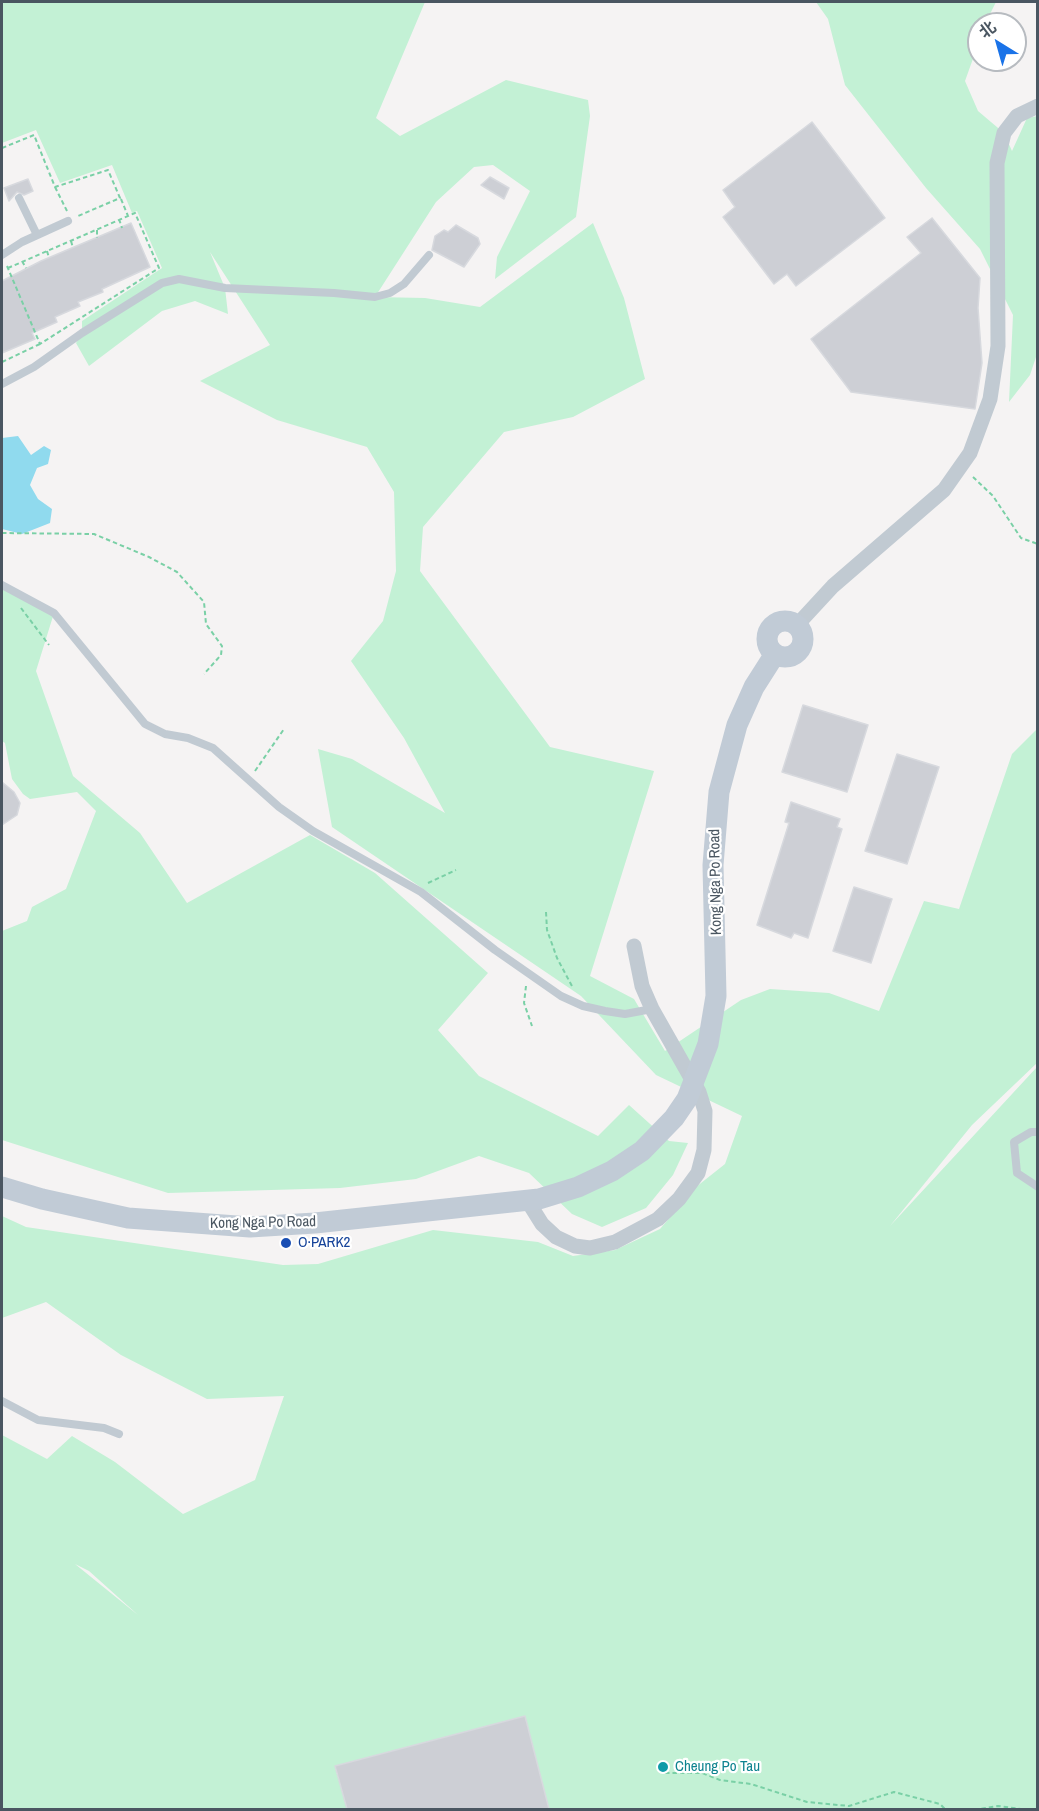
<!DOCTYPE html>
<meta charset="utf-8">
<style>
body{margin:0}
#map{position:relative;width:1039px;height:1811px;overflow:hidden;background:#f5f3f3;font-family:"Archivo Narrow","Noto Sans SC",sans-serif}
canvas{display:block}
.frame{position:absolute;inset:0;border:3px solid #4a5661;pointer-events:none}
.north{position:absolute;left:967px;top:12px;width:60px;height:60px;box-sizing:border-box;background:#fff;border:2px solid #b7bbc0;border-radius:50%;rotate:323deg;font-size:16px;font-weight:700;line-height:24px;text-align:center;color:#4a5661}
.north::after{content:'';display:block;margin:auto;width:21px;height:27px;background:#1a73e8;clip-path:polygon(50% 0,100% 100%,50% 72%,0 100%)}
</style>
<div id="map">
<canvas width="1039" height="1811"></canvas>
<div class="frame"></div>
<div class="north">北</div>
</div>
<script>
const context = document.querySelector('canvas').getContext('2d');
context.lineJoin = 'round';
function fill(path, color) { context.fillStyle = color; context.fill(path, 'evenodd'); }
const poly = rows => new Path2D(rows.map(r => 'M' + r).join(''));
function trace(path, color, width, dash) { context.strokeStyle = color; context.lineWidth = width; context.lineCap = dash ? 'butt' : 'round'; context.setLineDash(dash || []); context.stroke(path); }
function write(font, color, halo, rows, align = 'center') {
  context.font = font + ' "Archivo Narrow",sans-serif'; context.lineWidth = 4.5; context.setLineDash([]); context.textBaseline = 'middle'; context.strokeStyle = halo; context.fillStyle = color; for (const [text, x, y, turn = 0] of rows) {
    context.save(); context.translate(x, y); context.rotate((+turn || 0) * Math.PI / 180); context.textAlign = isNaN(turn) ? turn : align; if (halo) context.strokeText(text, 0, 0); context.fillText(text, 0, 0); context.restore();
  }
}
fill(poly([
 [2,2,425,2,376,118,400,136,506,80,588,100,590,116,576,217,495,279,497,257,530,191,493,165,474,167,436,202,375,297,425,298,480,307,593,223,624,298,645,379,573,417,504,432,423,527,420,571,550,747,654,771,590,976,634,999,665,1051,741,1000,770,989,829,993,879,1011,924,901,959,909,1012,754,1037,729,1037,1063,972,1125,890,1226,1037,1067,1037,1809,549,1809,525,1717,335,1767,347,1809,2,1809,2,1435,47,1459,72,1436,115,1462,183,1514,255,1480,284,1396,207,1399,121,1355,46,1302,2,1318,2,1216,26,1227,283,1265,318,1264,433,1230,538,1242,573,1256,615,1250,660,1229,696,1187,725,1164,742,1116,656,1075,581,996,332,827,318,749,352,759,445,813,404,738,351,661,383,621,396,571,394,492,367,447,277,420,200,381,270,345,210,252,225,288,228,314,195,301,162,311,89,366,76,343,82,333,82,321,162,268,137,211,132,213,112,165,60,183,36,130,2,143],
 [75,1564,89,1571,138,1615],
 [816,2,996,2,985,24,979,24,979,42,965,81,978,111,1004,133,1012,151,1027,118,1038,116,1037,354,1030,375,1009,402,1013,315,980,249,926,188,845,85,828,19],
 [2,588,54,613,36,671,73,776,140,833,187,903,310,835,375,873,488,973,438,1030,479,1076,598,1136,629,1105,669,1141,688,1143,673,1175,646,1208,602,1227,572,1214,529,1173,479,1156,416,1179,340,1188,168,1193,2,1140,2,931,27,921,32,907,66,889,96,811,77,792,30,799,23,794,12,779,5,743,2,741]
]), '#c3f1d5');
fill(poly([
 [18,436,31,455,44,446,51,450,48,464,37,468,30,485,38,499,52,509,50,523,22,534,2,529,2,438]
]), '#90daee');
const building = poly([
 [812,122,885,218,796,286,787,274,774,284,723,217,735,207,723,190,812,122],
 [490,177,509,188,504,199,481,185,490,177],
 [28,179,33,191,24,195,17,192,9,201,4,188,28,179],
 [932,218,980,278,978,308,982,363,975,409,851,392,811,339,921,253,907,237,932,218],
 [131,223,150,267,102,289,103,292,78,302,80,306,55,317,57,322,32,333,35,339,2,353,2,281,41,261,131,223],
 [456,225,478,238,480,244,464,267,432,250,435,236,444,230,448,232,456,225],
 [803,705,868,725,847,792,782,772,803,705],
 [897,754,939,767,907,864,865,851,897,754],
 [2,782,14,792,20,803,17,815,2,825,2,782],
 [791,802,840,819,837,827,842,829,808,938,794,933,791,938,757,925,789,823,785,822,791,802],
 [854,887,892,899,871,963,833,951,854,887],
 [525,1716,549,1809,347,1809,335,1766,525,1716]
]);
fill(building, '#cdcfd5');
trace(building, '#d7d9de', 1.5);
trace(poly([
 [2,148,34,135,55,187,108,170,120,198,78,216],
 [55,187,67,211],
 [121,199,128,216],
 [119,219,122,228],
 [97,230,97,238],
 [71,241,73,248],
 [47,251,49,258],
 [22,261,26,268],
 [7,266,40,344,159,268,135,213,8,268],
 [2,362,40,344],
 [973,477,993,496,1021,538,1038,544],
 [2,533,94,534,149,557,177,572,204,602,206,624,222,646,221,655,204,674],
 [21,608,49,645],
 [255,771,284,729],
 [428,883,456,870],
 [546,912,547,930,557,958,573,988],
 [526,986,524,1003,532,1026],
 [665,1773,702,1773,720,1780,751,1784,807,1802,849,1806,894,1792,940,1804,946,1810],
 [974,1810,998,1806,1028,1810]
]), '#7ad0a6', 2, [4.5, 3]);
trace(poly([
 [19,198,37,235],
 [2,255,22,242,68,221],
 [2,384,34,367,82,333,162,283,179,279,225,288,334,293,375,297,390,293,404,284,429,255],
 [2,585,54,613,145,724,165,734,188,738,213,748,279,807,313,831,421,892,495,950,561,996,583,1006,605,1011,625,1014,652,1009],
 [1038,1132,1031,1132,1014,1142,1017,1173,1038,1187],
 [2,1401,38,1420,104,1428,119,1434]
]), '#c1cad2', 8);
trace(poly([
 [797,625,833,586,944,490,970,453,990,399,998,346,997,163,1004,133,1017,116,1038,106],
 [527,1200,542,1224,556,1237,575,1246,590,1248,615,1242,658,1219,679,1199,698,1173,704,1150,705,1111,699,1092,652,1009,642,986,634,946]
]), '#c1cad2', 15);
trace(poly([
 '767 639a18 18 0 1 1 36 0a18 18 0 1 1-36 0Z',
 [2,1187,42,1199,128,1218,250,1227,315,1223,539,1199,578,1187,612,1171,642,1151,674,1118,687,1099,708,1044,716,996,713,865,719,792,737,725,754,687,775,654]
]), '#c1cbd6', 21);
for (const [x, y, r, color] of [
 [286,1243,6,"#1a4fb4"],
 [663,1767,6,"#0f9aa8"]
]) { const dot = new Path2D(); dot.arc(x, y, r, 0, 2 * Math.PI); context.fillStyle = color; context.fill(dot); trace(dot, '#fff', 2); }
write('15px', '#4a5661', '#fff', [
 ["Kong Nga Po Road",716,882,-91],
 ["Kong Nga Po Road",263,1223,-1]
]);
write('15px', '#164399', '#fff', [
 ["O·PARK2",298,1243]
], 'left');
write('15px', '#0d838f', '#fff', [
 ["Cheung Po Tau",675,1767]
], 'left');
</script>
